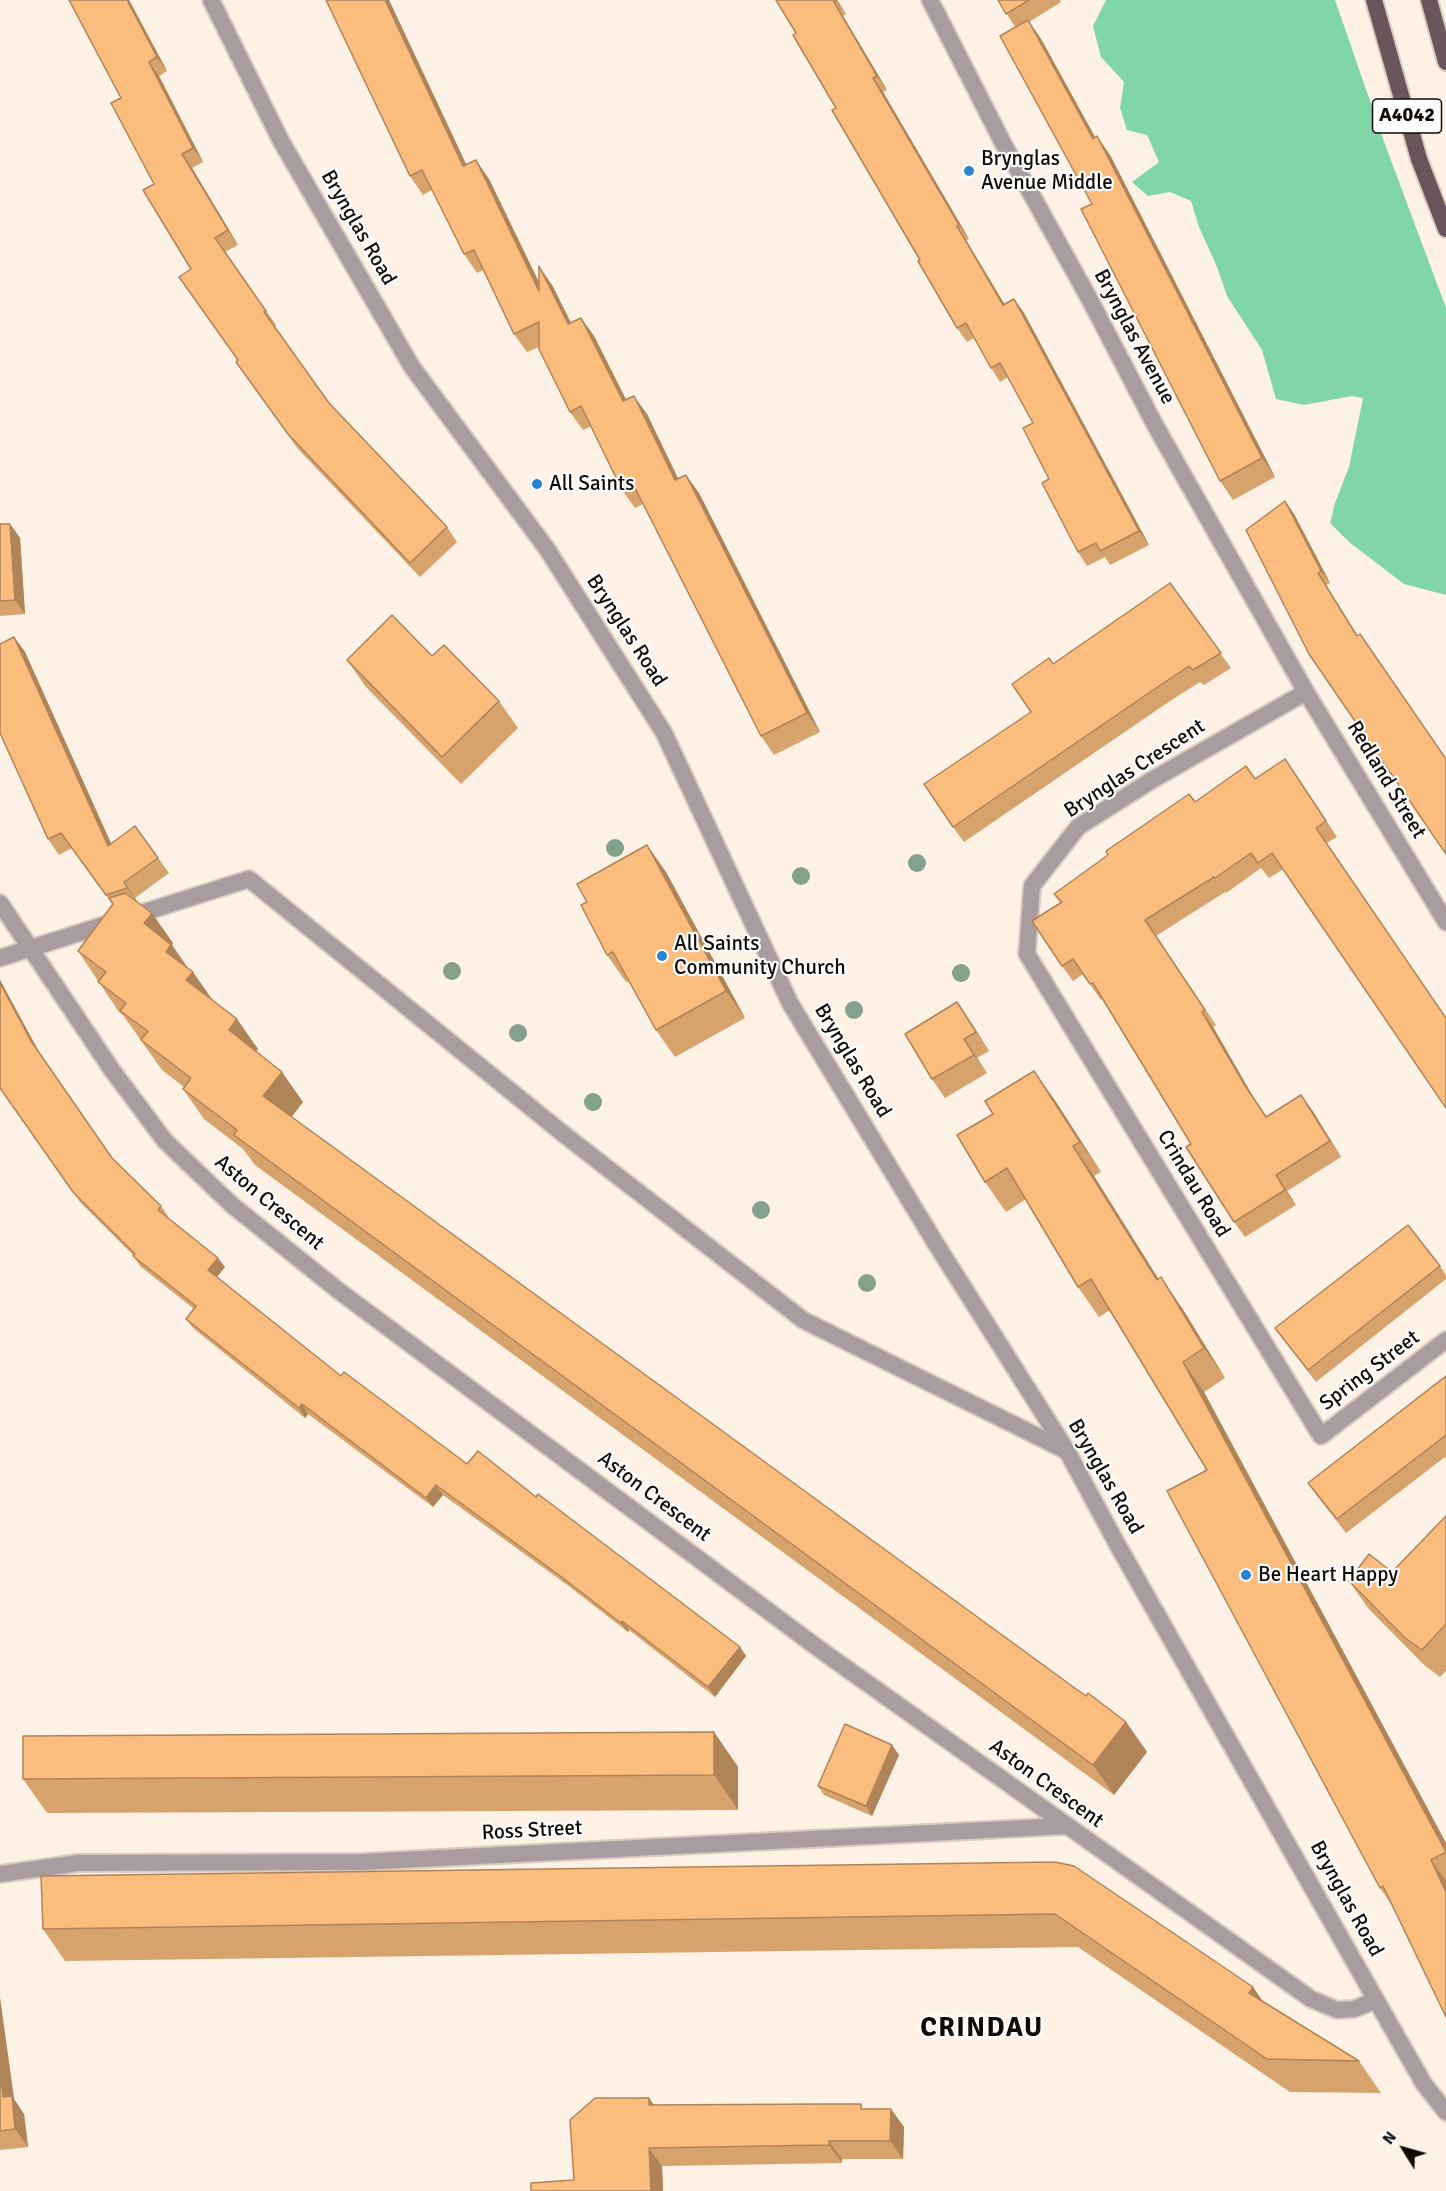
<!DOCTYPE html>
<style>
body{margin:0}
#map{position:relative;width:1446px;height:2191px;overflow:hidden;background:#fef1e5;font-family:Signika,sans-serif}
canvas{display:block}
.north{position:absolute;left:1374px;top:2119px;width:60px;height:60px;-webkit-text-stroke:4px #fff;paint-order:stroke;rotate:307deg;font-size:16px;font-weight:700;line-height:24px;text-align:center;color:#110b05}
.north::after{content:'';display:block;margin:auto;width:21px;height:27px;background:#110b05;clip-path:polygon(50% 0,100% 100%,50% 72%,0 100%)}
</style>
<div id="map">
<canvas width="1446" height="2191"></canvas>
<div class="north">N</div>
</div>
<script>
const context = document.querySelector('canvas').getContext('2d');
context.lineJoin = 'round';
function fill(path, color) { context.fillStyle = color; context.fill(path, 'evenodd'); }
const poly = rows => new Path2D(rows.map(r => 'M' + r).join(''));
function trace(path, color, width, dash) { context.strokeStyle = color; context.lineWidth = width; context.lineCap = dash ? 'butt' : 'round'; context.setLineDash(dash || []); context.stroke(path); }
function write(font, color, halo, rows, align = 'center') {
  context.font = font + ' Signika,sans-serif'; context.lineWidth = 4.5; context.setLineDash([]); context.textBaseline = 'middle'; context.strokeStyle = halo; context.fillStyle = color; for (const [text, x, y, turn = 0] of rows) {
    context.save(); context.translate(x, y); context.rotate((+turn || 0) * Math.PI / 180); context.textAlign = isNaN(turn) ? turn : align; if (halo) context.strokeText(text, 0, 0); context.fillText(text, 0, 0); context.restore();
  }
}
fill(poly([
 [1106,0,1335,0,1386,147,1446,308,1446,595,1404,584,1349,542,1330,523,1335,503,1349,467,1363,398,1352,396,1304,405,1276,399,1262,350,1227,296,1217,267,1199,227,1191,201,1170,192,1148,196,1132,182,1159,162,1147,135,1127,130,1120,108,1124,82,1101,57,1093,26]
]), '#81d6a8');
const service = poly([
 [0,958,249,879,566,1136,803,1320,1067,1451]
]);
const minor = poly([
 [211,0,281,141,412,367,547,549,664,733,790,1003,936,1244,1067,1451,1117,1544,1376,2000,1424,2084,1446,2112],
 [930,0,1004,145,1090,300,1155,425,1306,692,1446,922],
 [1306,692,1152,780,1078,827,1032,886,1027,954,1321,1436,1446,1340],
 [0,903,112,1070,165,1141,232,1205,339,1291,822,1651,1311,1999,1337,2010,1354,2009,1376,2000],
 [0,1874,78,1863,362,1862,1066,1826]
]);
const primary = poly([
 [1374,0,1419,159,1446,229],
 [1429,0,1446,62]
]);
trace(service, '#d8ccc1', 20);
trace(minor, '#d8ccc1', 20);
trace(primary, '#d8ccc1', 20);
trace(service, '#a99c9f', 16);
trace(minor, '#a99c9f', 16);
trace(primary, '#6a555b', 16);
context.fillStyle = '#84a18b';
for (const [x, y] of [
 [615,848],
 [917,863],
 [801,876],
 [452,971],
 [961,973],
 [854,1010],
 [518,1033],
 [593,1102],
 [761,1210],
 [867,1283]
]) { context.beginPath(); context.arc(x, y, 9, 0, 2 * Math.PI); context.fill(); }
fill(poly([
 [69,0,129,0,167,71,159,76,203,162,192,168,238,245,225,252,276,325,274,327,329,403,447,527,457,542,420,577,298,449,236,362,238,360,191,269,154,184,121,98],
 [389,0,466,165,489,179,539,283,552,285,571,323,581,318,594,336,626,399,647,414,678,479,699,493,820,732,774,755,761,736,643,504,635,508,622,490,591,426,583,430,570,412,539,347,527,352,514,334,483,270,477,273,464,254,432,190,423,195,410,176],
 [776,0,837,0,846,14,843,16,887,90,883,92,969,239,966,240,1005,305,1014,299,1024,313,1149,545,1110,565,1105,557,1087,566,1078,552,1049,479,1033,423,1008,377,1000,382,991,368,974,338,967,342,957,328,836,108,796,33],
 [998,0,1060,0,1061,2,1029,22,1041,39,1095,137,1110,155,1275,477,1233,500,1220,481,1092,204,1015,27],
 [1285,501,1294,514,1330,583,1326,585,1446,854],
 [0,524,10,524,20,538,25,614,0,616],
 [1170,583,1231,668,1204,685,1200,682,1170,701,964,842,953,827,1031,712,1053,664],
 [14,637,25,652,111,844,135,826,169,873,135,898,137,901,173,943,172,945,188,968,212,1000,258,1049,256,1052,303,1102,292,1117,1072,1686,1126,1722,1147,1752,1114,1795,255,1165,243,1149,204,1119,183,1089,184,1087,162,1070,123,1015,119,1012,78,951,113,905,72,848,59,855,48,839],
 [432,656,499,701,518,728,461,784,366,687,347,660],
 [1285,759,1337,837,1269,878,1261,868,1226,893,1225,892,1156,936,1216,1025,1213,1027,1255,1100,1267,1117,1312,1110,1341,1157,1287,1191,1296,1205,1245,1237,1234,1222,1191,1144,1102,999,1101,1000,1083,974,1073,981,1062,966,1060,903,1054,894,1195,802,1255,778],
 [666,872,745,1018,675,1057,656,1030,629,981,626,982,607,955],
 [0,980,38,1050,112,1158,161,1206,168,1216,167,1217,225,1267,217,1277,341,1376,467,1464,536,1497,740,1647,746,1656,715,1697,629,1630,628,1632,566,1584,443,1495,433,1507,308,1414,305,1418,193,1328,186,1319,194,1309,140,1266,133,1256,134,1256,79,1201,0,1088],
 [957,1002,970,1021,989,1051,977,1058,987,1073,945,1098,932,1079],
 [1034,1071,1056,1102,1101,1172,1094,1176,1158,1279,1182,1308,1225,1378,1204,1392,1446,1843,1446,2017,1394,1908,1380,1888,1207,1470,1110,1310,1099,1317,1078,1287,1026,1199,1006,1212,985,1182,993,1114],
 [1440,1266,1446,1275,1446,1279,1316,1382,1275,1328],
 [1446,1376,1446,1459,1445,1457,1346,1533,1318,1497,1308,1483],
 [1446,1516,1446,1671,1440,1677,1423,1664,1368,1608,1349,1581,1392,1572],
 [714,1732,738,1767,738,1810,47,1813,23,1779],
 [899,1755,872,1816,824,1795,818,1786],
 [1055,1862,1263,2001,1359,2061,1381,2093,1290,2092,1078,1947,65,1961,43,1929],
 [0,1998,14,2099,24,2114,28,2147,0,2150],
 [649,2098,654,2105,891,2109,904,2127,903,2159,842,2159,842,2163,662,2166,663,2191,531,2191,574,2180]
]), '#d7a36c');
fill(poly([
 [127,0,129,0,167,71,157,57],
 [385,0,389,0,476,185,463,166],
 [836,0,837,0,846,14],
 [834,2,843,16,887,90,877,76],
 [1028,20,1041,39,1106,157,1093,139],
 [149,62,159,76,203,162,193,148],
 [873,78,883,92,969,239,959,225],
 [1097,136,1110,155,1275,477,1262,458],
 [182,154,192,168,238,245,228,230],
 [476,160,489,179,552,309,539,291],
 [957,226,966,240,1013,319,1003,305],
 [539,266,552,285,581,343,568,324],
 [1014,299,1024,313,1149,545,1139,531],
 [581,318,594,336,636,420,623,401],
 [634,396,647,414,688,499,675,480],
 [686,475,699,493,820,732,807,713],
 [1285,501,1294,514,1330,583,1321,571],
 [10,524,20,538,25,614,15,600],
 [1318,573,1326,585,1365,648,1357,636],
 [14,637,25,652,119,861,108,846],
 [647,845,666,872,745,1018,726,991],
 [124,882,135,898,138,903,127,888],
 [152,913,173,943,172,945,191,973,193,972,214,1002,207,1010,144,923],
 [0,980,38,1050,31,1041,0,983],
 [957,1002,970,1021,989,1051,976,1032],
 [1202,1012,1213,1027,1255,1100,1277,1133,1244,1084],
 [237,1019,258,1049,250,1060,229,1030],
 [964,1039,977,1058,987,1073,974,1055],
 [1034,1071,1056,1102,1101,1172,1080,1142],
 [282,1072,303,1102,284,1126,263,1096],
 [1301,1095,1312,1110,1341,1157,1330,1141],
 [1073,1146,1094,1176,1178,1310,1157,1280],
 [1276,1175,1287,1191,1296,1205,1285,1190],
 [218,1258,225,1267,215,1279,208,1270],
 [1161,1277,1182,1308,1225,1378,1204,1348],
 [1183,1362,1204,1392,1446,1843,1446,1852],
 [302,1404,308,1414,305,1418,299,1408],
 [436,1485,443,1495,433,1507,426,1498],
 [622,1621,629,1630,628,1632,621,1623],
 [740,1647,746,1656,715,1697,708,1687],
 [1126,1722,1147,1752,1114,1795,1093,1765],
 [714,1732,738,1767,738,1810,714,1775],
 [892,1745,899,1755,872,1816,866,1806],
 [1431,1860,1446,1881,1446,1892],
 [1253,1987,1276,2020,1249,1993],
 [0,1998,14,2099,24,2114,28,2147,15,2129,3,2097,0,2072],
 [649,2098,661,2116,649,2105],
 [891,2109,904,2127,903,2159,890,2141],
 [829,2141,842,2159,842,2163,829,2145],
 [649,2148,662,2166,663,2191,651,2191]
]), '#af8458');
const building = poly([
 [69,0,127,0,157,57,149,62,193,148,182,154,228,230,215,238,266,311,264,312,329,403,447,527,410,563,288,434,236,362,238,360,179,277,191,269,143,190,154,184,111,103,121,98,69,0],
 [326,0,385,0,463,166,476,160,539,291,539,266,568,324,581,318,623,401,634,396,675,480,686,475,807,713,761,736,633,484,622,490,581,406,570,412,539,349,539,322,514,334,474,250,464,254,422,170,410,176,326,0],
 [776,0,836,0,834,2,877,76,873,78,959,225,957,226,1003,305,1014,299,1139,531,1100,551,1096,543,1078,552,1042,483,1049,479,1023,428,1033,423,1000,363,991,368,966,323,957,328,918,261,920,260,832,110,836,108,793,35,796,33,776,0],
 [998,0,1029,0,1006,14,998,0],
 [1028,20,1093,139,1097,136,1262,458,1220,481,1081,209,1092,204,1000,36,1028,20],
 [1285,501,1321,571,1318,573,1357,636,1360,634,1446,759,1446,854,1309,654,1246,530,1285,501],
 [0,524,10,524,15,600,0,601,0,524],
 [1170,583,1221,653,1193,670,1189,666,1159,686,953,827,924,784,1031,712,1012,684,1049,658,1053,664,1170,583],
 [392,615,432,656,444,645,499,701,442,757,347,660,392,615],
 [14,637,108,846,135,826,158,858,124,882,127,888,106,895,61,833,48,839,0,733,0,644,14,637],
 [1285,759,1326,821,1316,828,1446,1018,1446,1108,1272,853,1258,863,1251,853,1215,878,1214,877,1145,920,1205,1010,1202,1012,1244,1084,1266,1117,1301,1095,1330,1141,1276,1175,1285,1190,1234,1222,1186,1147,1191,1144,1093,983,1090,984,1073,959,1062,966,1032,921,1062,902,1054,894,1108,855,1106,851,1189,794,1195,802,1246,766,1255,779,1285,759],
 [647,845,726,991,656,1030,613,952,607,955,581,905,587,902,577,884,647,845],
 [125,893,152,913,144,923,171,945,166,952,193,972,186,980,237,1019,229,1030,282,1072,263,1096,1072,1686,1086,1696,1088,1693,1126,1722,1093,1765,234,1135,237,1130,183,1089,191,1078,141,1040,148,1031,120,1011,126,1003,98,982,106,972,78,951,113,904,109,898,125,893],
 [0,983,31,1041,112,1158,161,1206,158,1210,218,1258,208,1270,341,1376,344,1372,467,1464,478,1451,536,1497,538,1494,740,1647,708,1687,622,1621,621,1623,559,1575,436,1485,426,1498,302,1404,299,1408,186,1319,196,1306,133,1256,135,1254,73,1192,0,1088,0,983],
 [957,1002,976,1032,964,1039,974,1055,932,1079,905,1034,957,1002],
 [1034,1071,1080,1142,1073,1146,1157,1280,1161,1277,1204,1348,1183,1362,1446,1852,1431,1860,1446,1892,1446,2017,1383,1886,1380,1888,1167,1491,1207,1470,1091,1279,1078,1287,1007,1168,985,1182,957,1135,993,1114,985,1101,1034,1071],
 [1408,1225,1440,1266,1308,1370,1275,1328,1408,1225],
 [1446,1376,1446,1435,1337,1519,1308,1483,1446,1376],
 [1446,1516,1446,1624,1422,1650,1404,1637,1349,1581,1369,1554,1392,1572,1446,1516],
 [845,1724,892,1745,866,1806,818,1786,845,1724],
 [714,1732,714,1775,23,1779,23,1736,714,1732],
 [1055,1862,1074,1866,1253,1987,1249,1993,1359,2061,1267,2059,1055,1914,43,1929,41,1876,1055,1862],
 [0,2072,3,2097,12,2096,15,2129,0,2131,0,2072],
 [595,2098,649,2098,649,2105,827,2104,861,2104,861,2109,891,2109,890,2141,829,2141,829,2145,649,2148,651,2191,531,2191,531,2183,574,2180,570,2120,595,2098]
]);
fill(building, '#fabd7e');
trace(building, '#af8458', 1.5);
for (const [x, y, r, color] of [
 [969,171,6,"#2b84d1"],
 [537,484,6,"#2b84d1"],
 [662,956,6,"#2b84d1"],
 [1246,1575,6,"#2b84d1"]
]) { const dot = new Path2D(); dot.arc(x, y, r, 0, 2 * Math.PI); context.fillStyle = color; context.fill(dot); trace(dot, '#fff', 2); }
for (const [x, y, w] of [
 [1407,116,69]
]) { const box = new Path2D(); box.roundRect(x - w / 2, y - 17, w, 34, 4.5); context.fillStyle = '#fff'; context.fill(box); trace(box, '#110b05', 1.5); }
write('bold 20px', '#110b05', null, [
 ["A4042",1407,116]
]);
write('21px', '#110b05', '#fff', [
 ["Brynglas",981,159],
 ["Avenue Middle",981,183],
 ["All Saints",549,484],
 ["All Saints",674,944],
 ["Community Church",674,968],
 ["Be Heart Happy",1258,1575]
], 'left');
write('21px', '#110b05', '#fff', [
 ["Brynglas Road",358,228,60],
 ["Brynglas Avenue",1134,337,62],
 ["Brynglas Road",626,631,57],
 ["Brynglas Crescent",1135,769,-33],
 ["Redland Street",1386,780,59],
 ["Brynglas Road",852,1061,59],
 ["Crindau Road",1193,1184,59],
 ["Aston Crescent",269,1203,40],
 ["Spring Street",1370,1371,-37],
 ["Brynglas Road",1105,1477,60],
 ["Aston Crescent",654,1497,37],
 ["Aston Crescent",1046,1784,36],
 ["Ross Street",532,1831,-3],
 ["Brynglas Road",1346,1899,61]
]);
context.letterSpacing = '1.5px';
write('bold 27px', '#110b05', '#fff', [
 ["CRINDAU",982,2029]
]);
context.letterSpacing = '0px';
</script>
